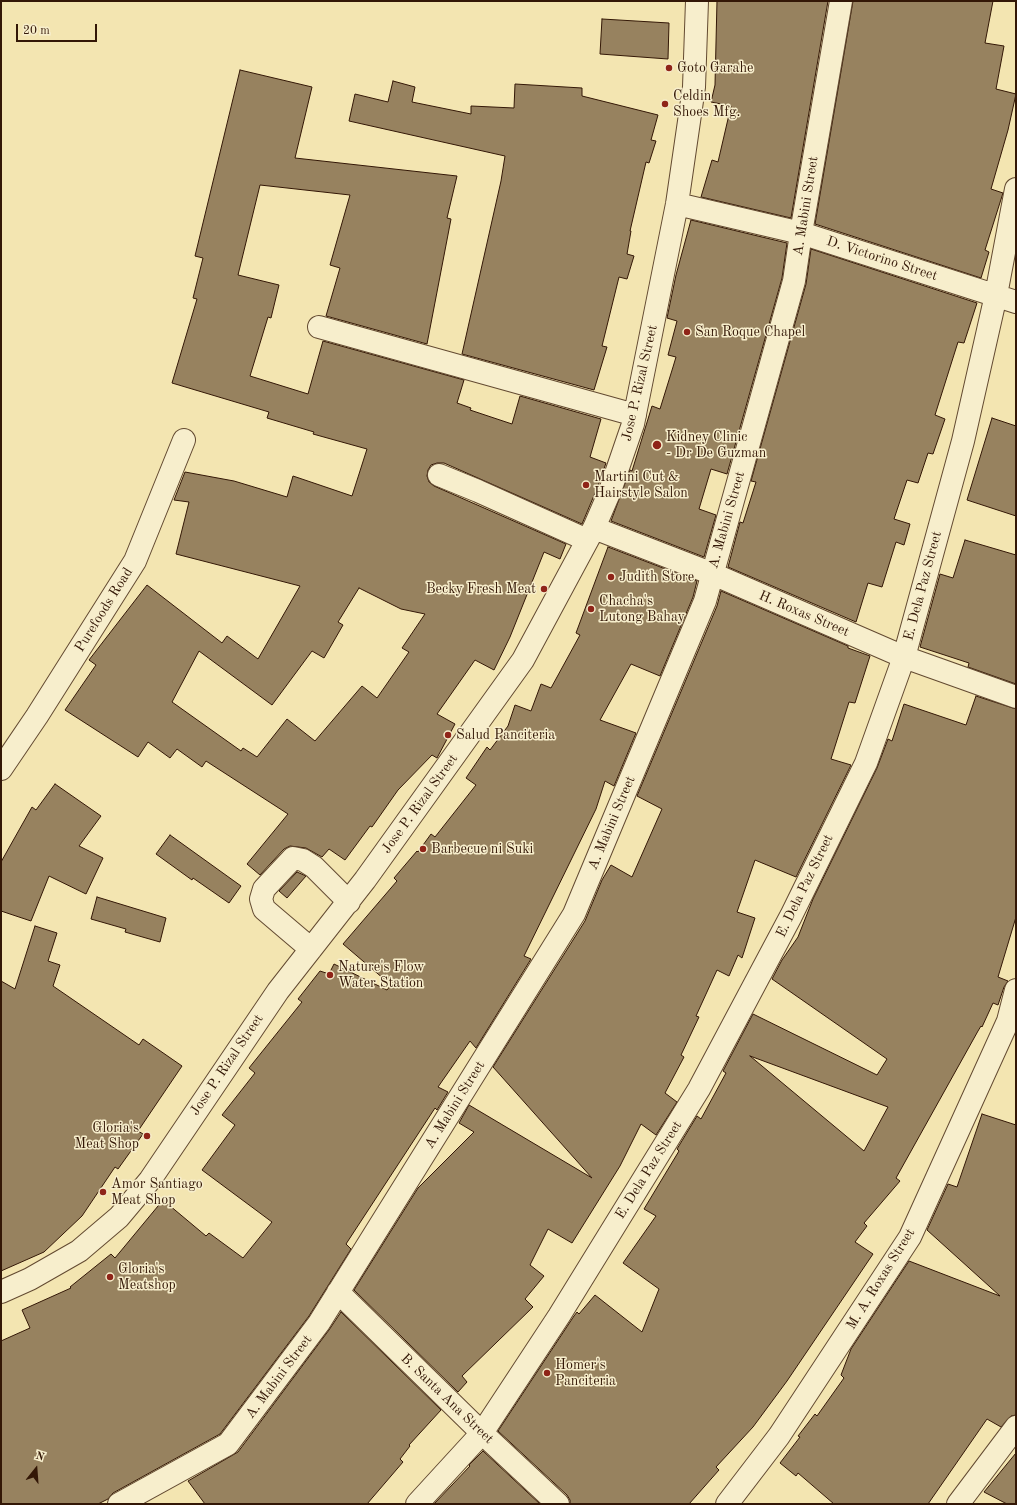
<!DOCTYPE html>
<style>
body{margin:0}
#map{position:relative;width:1017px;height:1505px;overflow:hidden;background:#f3e5b1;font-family:"Old Standard TT",serif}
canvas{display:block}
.frame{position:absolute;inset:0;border:2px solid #331706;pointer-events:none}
.north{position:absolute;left:16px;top:1449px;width:40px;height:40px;-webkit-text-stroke:3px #f7eecc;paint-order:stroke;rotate:17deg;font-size:11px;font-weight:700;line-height:16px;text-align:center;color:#331706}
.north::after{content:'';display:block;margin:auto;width:14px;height:18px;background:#331706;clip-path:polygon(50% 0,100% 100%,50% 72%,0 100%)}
.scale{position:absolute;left:16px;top:24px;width:81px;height:18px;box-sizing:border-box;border:2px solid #331706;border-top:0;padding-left:5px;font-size:12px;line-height:14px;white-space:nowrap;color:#331706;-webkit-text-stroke:3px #f7eecc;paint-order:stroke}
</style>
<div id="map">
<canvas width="1017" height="1505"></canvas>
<div class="frame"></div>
<div class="north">N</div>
<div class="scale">20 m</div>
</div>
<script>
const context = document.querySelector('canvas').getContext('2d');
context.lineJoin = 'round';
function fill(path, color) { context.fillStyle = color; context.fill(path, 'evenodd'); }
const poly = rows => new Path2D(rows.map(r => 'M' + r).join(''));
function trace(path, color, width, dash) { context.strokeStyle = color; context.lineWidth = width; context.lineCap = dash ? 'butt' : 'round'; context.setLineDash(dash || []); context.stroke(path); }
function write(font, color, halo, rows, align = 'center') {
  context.font = font + ' "Old Standard TT",serif'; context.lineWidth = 3; context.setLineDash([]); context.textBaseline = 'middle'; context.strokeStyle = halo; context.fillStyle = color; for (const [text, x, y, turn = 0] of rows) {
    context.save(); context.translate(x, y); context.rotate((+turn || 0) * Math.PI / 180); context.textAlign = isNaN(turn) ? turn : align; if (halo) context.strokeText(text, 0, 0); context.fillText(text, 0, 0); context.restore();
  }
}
const building = poly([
 [717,1,828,1,791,218,701,197,712,160,718,162,731,106,711,102,715,85,717,1],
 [853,1,993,1,985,43,1004,46,996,89,1016,94,1008,130,991,189,1003,193,985,250,989,252,981,278,815,224,853,1],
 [602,19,669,23,668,59,600,54,602,19],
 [240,70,312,87,295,158,457,176,447,218,451,219,427,344,326,316,340,268,330,265,350,195,260,185,238,275,279,285,271,318,268,317,250,376,308,394,323,341,464,380,457,403,471,408,470,410,512,424,520,396,601,419,590,457,606,463,598,486,582,524,444,463,437,463,431,465,428,470,427,476,429,482,434,486,566,544,560,559,544,552,510,637,494,670,475,660,437,714,455,724,437,758,432,755,398,790,372,827,370,826,345,860,329,849,322,857,306,848,290,846,284,849,260,875,247,864,288,814,206,761,202,767,177,749,170,758,148,742,138,757,65,710,96,665,89,660,147,585,222,643,227,636,258,659,300,586,176,554,189,502,174,500,185,472,234,481,287,497,293,476,352,496,367,449,313,434,314,432,267,418,269,412,172,383,197,299,193,298,203,258,195,256,240,70],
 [359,588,401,609,425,614,402,648,409,652,377,698,362,686,315,741,287,719,257,757,243,748,241,751,172,702,199,651,272,705,312,651,324,658,343,625,338,622,359,588],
 [393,81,415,87,412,102,471,114,471,106,514,108,515,84,582,88,582,96,658,115,651,140,656,141,649,163,646,162,630,231,631,231,627,254,634,256,627,279,619,277,602,346,607,347,594,390,462,354,501,181,505,156,349,121,355,94,388,102,393,81],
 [691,220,787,243,782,278,727,474,711,469,699,509,716,515,704,557,611,521,630,470,632,471,652,406,660,409,673,367,676,357,668,355,677,321,667,318,676,275,691,220],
 [811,249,977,303,964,343,958,342,935,415,945,419,933,454,928,453,918,483,907,480,894,519,910,524,904,545,896,542,882,587,868,583,856,622,728,567,740,522,743,523,756,482,751,481,806,284,811,249],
 [992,418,1016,426,1016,516,967,500,992,418],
 [965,540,1016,555,1016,684,968,667,969,663,920,647,940,574,953,578,965,540],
 [608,547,697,581,693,597,660,676,631,664,600,720,636,733,614,786,605,781,596,809,524,956,531,959,476,1048,470,1041,438,1087,448,1092,437,1110,435,1108,346,1244,351,1249,309,1316,220,1434,113,1493,108,1499,98,1504,1,1504,1,1341,30,1328,22,1310,71,1288,70,1287,111,1254,115,1258,163,1200,206,1236,209,1233,243,1258,272,1222,202,1170,235,1125,222,1115,255,1073,249,1068,302,1002,298,999,320,971,329,974,334,964,387,990,391,985,343,944,397,881,394,878,417,851,418,852,431,834,435,837,476,785,466,778,487,747,490,750,508,726,515,705,531,711,541,684,551,688,580,635,576,633,608,547],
 [721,591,848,646,848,648,870,656,855,703,849,702,831,759,851,765,796,877,755,860,737,912,755,918,742,958,738,955,729,976,717,970,696,1016,699,1017,681,1055,684,1057,665,1093,677,1102,656,1135,641,1124,620,1166,572,1243,548,1229,530,1265,544,1276,525,1299,533,1307,462,1376,467,1382,458,1392,354,1290,418,1188,474,1132,459,1123,469,1105,592,1178,493,1067,585,921,602,880,611,865,632,877,662,809,637,796,717,606,721,591],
 [976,696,1016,709,1016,917,998,977,1008,981,1004,987,998,1005,993,1003,982,1027,981,1026,978,1031,896,1178,900,1181,864,1223,867,1226,855,1242,873,1254,787,1381,753,1427,716,1467,719,1470,689,1504,570,1504,570,1500,567,1495,498,1431,574,1316,577,1312,579,1314,595,1295,642,1332,659,1289,623,1263,656,1216,644,1209,679,1151,677,1149,697,1116,701,1119,726,1073,723,1071,753,1014,877,1075,887,1059,772,979,782,960,798,937,813,899,877,768,888,739,892,741,904,704,966,725,976,696],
 [750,1056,888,1107,864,1151,750,1056],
 [55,784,101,816,79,846,103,858,86,894,49,876,31,921,1,911,1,862,32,807,36,810,55,784],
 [170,835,241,886,229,903,193,878,192,880,156,854,170,835],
 [297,872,306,876,287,898,279,891,297,872],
 [97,897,166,918,160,942,125,932,126,929,91,919,97,897],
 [35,926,57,933,48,961,60,965,53,986,139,1045,143,1039,182,1066,138,1131,143,1134,118,1169,115,1167,82,1216,44,1252,1,1271,1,981,15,989,35,926],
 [982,1114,1016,1125,1016,1415,1011,1416,1001,1427,987,1419,928,1504,834,1504,798,1473,796,1476,780,1463,800,1437,798,1436,815,1414,817,1416,844,1378,841,1375,851,1349,909,1261,1000,1296,927,1230,948,1184,957,1187,982,1114],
 [341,1312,441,1410,409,1445,410,1446,400,1459,403,1462,367,1504,205,1504,188,1481,238,1452,329,1330,341,1312],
 [483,1451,540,1504,434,1504,470,1466,469,1465,483,1451],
 [1016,1453,1016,1504,1007,1504,984,1492,1016,1453]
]);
fill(building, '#97825f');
trace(building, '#331706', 1);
const minor = poly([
 [677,204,801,233,1016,302],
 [319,327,635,415],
 [439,475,478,491,587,540],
 [594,528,713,574,904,657,1016,697],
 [1,769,37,716,135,561,184,440],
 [311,949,264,909,261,899,264,889,293,858,303,860,314,867,349,902],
 [1,1292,30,1279,79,1251,119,1217,150,1180,278,991,365,880,523,660,594,528,610,491,633,424,677,204,694,87,697,1],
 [338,1292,482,1433,558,1504],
 [119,1504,228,1444,319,1323,574,914,705,601,794,281,801,233,841,1],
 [417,1504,482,1433,559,1316,699,1089,791,916,866,763,904,657,963,441,996,295,1016,189],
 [727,1504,779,1436,910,1237,1008,1021,1016,990],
 [958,1504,1016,1427]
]);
trace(minor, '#634a31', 24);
trace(minor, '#f7eecc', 22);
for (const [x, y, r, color] of [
 [669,68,4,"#8f2418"],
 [665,104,4,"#8f2418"],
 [687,332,4,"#8f2418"],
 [657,445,5,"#8f2418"],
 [586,485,4,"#8f2418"],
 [611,577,4,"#8f2418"],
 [544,589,4,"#8f2418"],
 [591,609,4,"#8f2418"],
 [448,735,4,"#8f2418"],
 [423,849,4,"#8f2418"],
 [330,975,4,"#8f2418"],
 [147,1136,4,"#8f2418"],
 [103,1192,4,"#8f2418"],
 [110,1277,4,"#8f2418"],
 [547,1373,4,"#8f2418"]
]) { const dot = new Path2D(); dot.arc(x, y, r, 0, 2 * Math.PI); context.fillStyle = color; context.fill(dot); trace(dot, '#f7eecc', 1.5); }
write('14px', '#331706', '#f7eecc', [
 ["Goto Garahe",677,68],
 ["Celdin",673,96],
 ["Shoes Mfg.",673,112],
 ["San Roque Chapel",695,332],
 ["Kidney Clinic",666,437],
 ["- Dr De Guzman",666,453],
 ["Martini Cut &",594,477],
 ["Hairstyle Salon",594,493],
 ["Judith Store",619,577],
 ["Becky Fresh Meat",536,589,"right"],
 ["Chacha's",599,601],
 ["Lutong Bahay",599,617],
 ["Salud Panciteria",456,735],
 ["Barbecue ni Suki",431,849],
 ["Nature's Flow",338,967],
 ["Water Station",338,983],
 ["Gloria's",139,1128,"right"],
 ["Meat Shop",139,1144,"right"],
 ["Amor Santiago",111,1184],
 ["Meat Shop",111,1200],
 ["Gloria's",118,1269],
 ["Meatshop",118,1285],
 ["Homer's",555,1365],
 ["Panciteria",555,1381]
], 'left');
write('14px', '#331706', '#f7eecc', [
 ["A. Mabini Street",806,206,-81],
 ["D. Victorino Street",882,259,18],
 ["Jose P. Rizal Street",640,383,-77],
 ["A. Mabini Street",727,520,-74],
 ["E. Dela Paz Street",923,586,-75],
 ["Purefoods Road",104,610,-58],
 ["H. Roxas Street",804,614,23],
 ["Jose P. Rizal Street",420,804,-54],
 ["A. Mabini Street",612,823,-67],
 ["E. Dela Paz Street",805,886,-64],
 ["Jose P. Rizal Street",227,1065,-56],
 ["A. Mabini Street",455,1105,-58],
 ["E. Dela Paz Street",649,1170,-58],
 ["M. A. Roxas Street",881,1279,-58],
 ["A. Mabini Street",279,1377,-53],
 ["B. Santa Ana Street",447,1399,44]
]);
</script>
